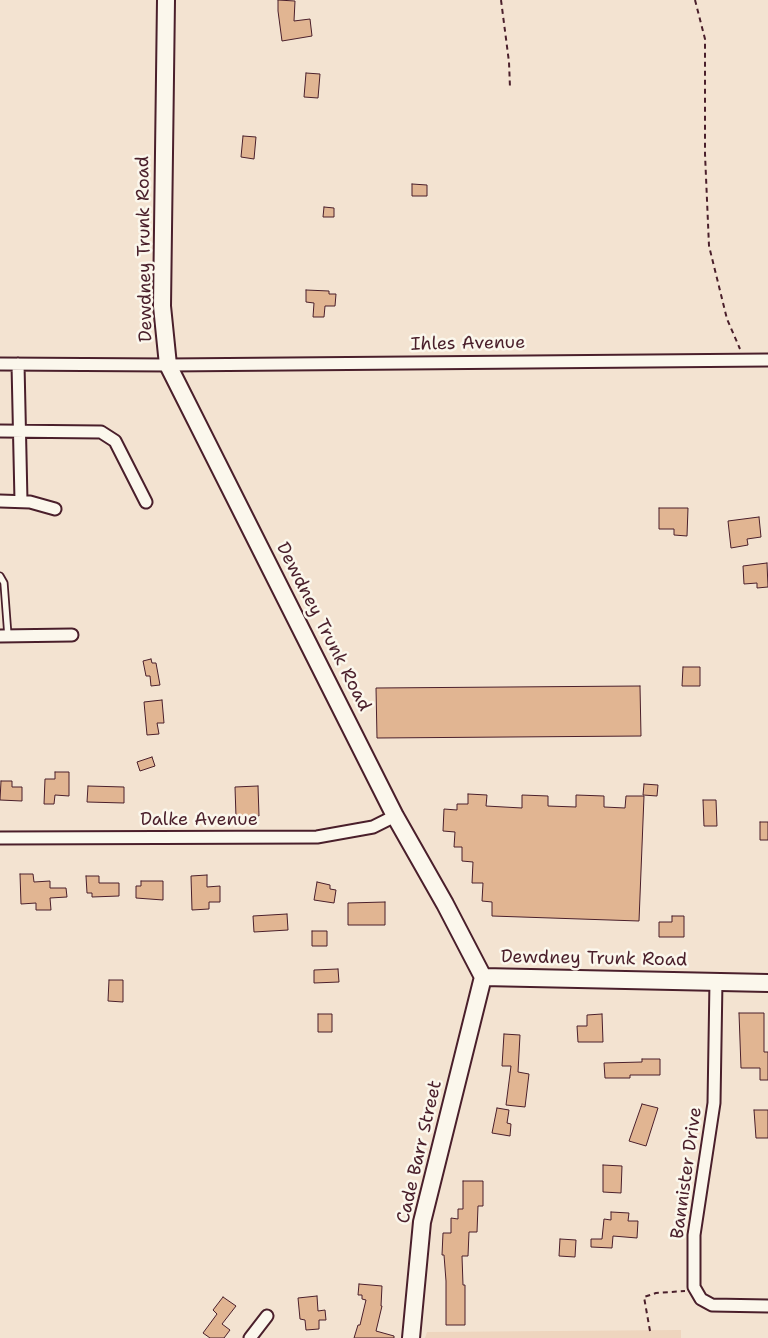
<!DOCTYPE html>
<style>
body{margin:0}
canvas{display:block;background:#f3e3d1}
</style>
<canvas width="768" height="1338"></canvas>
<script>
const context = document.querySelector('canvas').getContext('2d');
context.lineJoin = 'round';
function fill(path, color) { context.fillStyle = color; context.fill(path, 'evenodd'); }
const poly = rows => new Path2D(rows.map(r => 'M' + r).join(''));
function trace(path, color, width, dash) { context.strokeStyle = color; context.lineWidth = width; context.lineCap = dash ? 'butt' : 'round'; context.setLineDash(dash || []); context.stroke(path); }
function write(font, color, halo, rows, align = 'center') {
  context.font = font + ' "Shantell Sans",sans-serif'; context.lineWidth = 5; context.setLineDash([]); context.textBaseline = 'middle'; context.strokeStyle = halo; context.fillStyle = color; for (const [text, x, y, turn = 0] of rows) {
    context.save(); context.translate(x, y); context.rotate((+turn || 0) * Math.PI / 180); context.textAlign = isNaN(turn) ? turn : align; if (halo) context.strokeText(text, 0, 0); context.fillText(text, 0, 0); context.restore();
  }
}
fill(poly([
 [681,1330,681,1338,425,1338,427,1332]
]), '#eed5be');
const building = poly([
 [278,0,295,1,294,21,310,19,312,36,282,41,278,11,278,0],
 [306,73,320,74,318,98,304,97,306,73],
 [243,136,256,137,254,159,241,157,243,136],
 [412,184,427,185,427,196,412,196,412,184],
 [324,207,334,208,334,217,323,217,324,207],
 [306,290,329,291,329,294,336,294,335,306,325,306,324,317,313,317,314,303,306,302,306,290],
 [659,508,688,508,687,536,674,535,674,529,659,529,659,508],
 [759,517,761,537,747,539,748,545,731,548,728,521,759,517],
 [767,563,768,587,757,588,757,583,744,584,743,566,767,563],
 [151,659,152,663,156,663,160,685,151,686,150,676,146,676,143,661,151,659],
 [683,667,700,667,700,686,682,686,683,667],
 [640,686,641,736,377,738,376,688,640,686],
 [162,700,164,723,157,723,159,734,147,735,144,702,162,700],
 [152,757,155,766,140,771,137,762,152,757],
 [55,772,69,772,69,796,55,795,54,804,44,804,45,779,55,779,55,772],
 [1,781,12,781,12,787,22,787,22,801,0,800,1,781],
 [644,784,658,785,657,796,643,795,644,784],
 [88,786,124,787,124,803,87,802,88,786],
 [258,786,259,816,236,817,235,787,258,786],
 [468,794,487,795,486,806,522,808,522,795,548,796,548,806,576,807,576,795,604,796,604,807,625,808,626,796,644,796,639,921,492,916,492,902,482,901,483,883,472,883,473,862,462,861,462,847,454,847,455,832,443,831,444,809,457,810,457,804,468,804,468,794],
 [703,800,716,800,717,826,704,826,703,800],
 [760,822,768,822,768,840,760,840,760,822],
 [20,874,33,874,34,882,50,881,50,888,66,888,67,897,50,898,51,910,36,910,36,903,21,904,20,874],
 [207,875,207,887,220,886,220,902,209,902,209,909,192,910,191,876,207,875],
 [86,876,99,876,99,883,119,883,119,896,92,897,92,893,87,893,86,876],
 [141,881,163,881,163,900,136,898,136,886,141,886,141,881],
 [317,882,330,885,330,889,336,890,334,903,314,900,317,882],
 [385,902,385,925,348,925,348,903,385,902],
 [287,914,288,930,254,932,253,916,287,914],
 [672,916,684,916,684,937,659,937,659,922,672,922,672,916],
 [312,931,327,931,327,946,312,946,312,931],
 [338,969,339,982,314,983,314,970,338,969],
 [109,980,123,980,123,1002,108,1001,109,980],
 [739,1013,764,1013,764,1052,768,1052,768,1080,760,1080,760,1068,741,1068,739,1013],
 [318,1014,332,1014,332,1032,318,1032,318,1014],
 [602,1014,603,1042,578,1042,577,1026,587,1026,587,1015,602,1014],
 [504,1034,520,1035,518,1072,529,1074,525,1107,506,1105,511,1066,502,1066,504,1034],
 [642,1059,660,1059,660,1075,630,1075,630,1078,605,1078,604,1063,642,1062,642,1059],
 [642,1104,658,1108,646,1146,629,1141,642,1104],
 [497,1108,509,1110,507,1123,511,1124,510,1136,492,1133,497,1108],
 [754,1110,768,1110,768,1138,756,1138,754,1110],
 [603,1165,622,1166,621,1193,603,1192,603,1165],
 [463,1181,483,1181,483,1206,478,1206,477,1232,469,1232,468,1256,462,1256,463,1285,465,1285,465,1325,446,1325,446,1281,444,1255,442,1255,443,1233,451,1233,451,1218,458,1219,458,1209,463,1209,463,1181],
 [611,1212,629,1213,628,1221,638,1221,637,1238,613,1236,612,1248,591,1247,591,1239,602,1239,604,1219,611,1220,611,1212],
 [560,1239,576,1240,575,1257,559,1256,560,1239],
 [359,1284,382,1286,381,1306,382,1306,376,1331,394,1336,394,1338,354,1338,358,1325,360,1325,366,1300,362,1299,362,1295,358,1295,359,1284],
 [317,1296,318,1311,325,1310,326,1320,319,1320,319,1329,306,1330,305,1320,300,1319,298,1298,317,1296],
 [223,1297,236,1306,222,1324,230,1330,224,1338,210,1338,203,1333,217,1314,213,1310,223,1297]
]);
fill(building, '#e1b592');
trace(building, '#4a1f2b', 1);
const lane = poly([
 [0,576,4,583,8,636]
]);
const street = poly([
 [0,364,168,365,768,360],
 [18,364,21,501],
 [0,431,101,432,115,441,146,502],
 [0,501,30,502,55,509],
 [0,636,72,635],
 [0,838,317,837,373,827,395,816],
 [716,981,714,1103,694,1235,694,1287,701,1299,712,1305,768,1306],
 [250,1338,267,1316]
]);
const secondary = poly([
 [166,0,162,306,168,365,395,816,445,904,483,977],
 [483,977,768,983],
 [411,1338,422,1222,483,977]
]);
trace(lane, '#4a1f2b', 9);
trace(street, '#4a1f2b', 15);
trace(secondary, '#4a1f2b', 20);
trace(poly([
 [501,0,509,62,510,88],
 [695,0,705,39,705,154,709,246,727,319,740,349],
 [650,1331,644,1297,656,1293,685,1291]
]), '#4a1f2b', 2, [5, 4]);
trace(lane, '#fbf7ec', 5.5);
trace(street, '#fbf7ec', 11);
trace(secondary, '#fbf7ec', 16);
write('18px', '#4a1f2b', '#fbf7ec', [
 ["Dewdney Trunk Road",145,249,-91],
 ["Ihles Avenue",468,344,-1],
 ["Dewdney Trunk Road",323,627,63],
 ["Dalke Avenue",199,820],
 ["Dewdney Trunk Road",594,959,1],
 ["Cade Barr Street",420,1152,-77],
 ["Bannister Drive",687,1173,-82]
]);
</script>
